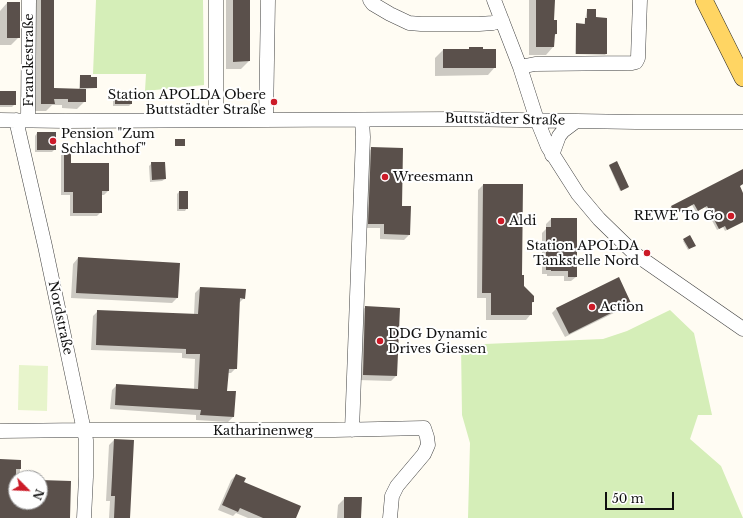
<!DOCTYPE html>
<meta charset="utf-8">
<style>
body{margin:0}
#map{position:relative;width:743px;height:518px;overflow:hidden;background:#fffcf3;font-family:"Libre Baskerville",serif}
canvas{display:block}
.north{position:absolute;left:8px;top:470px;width:40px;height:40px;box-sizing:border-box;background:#fff;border:1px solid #9f9f9f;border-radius:50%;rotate:114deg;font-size:11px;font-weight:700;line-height:16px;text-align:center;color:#101010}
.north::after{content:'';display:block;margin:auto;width:14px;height:18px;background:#cc1b28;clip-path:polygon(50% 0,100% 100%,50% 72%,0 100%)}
.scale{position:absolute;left:605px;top:492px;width:69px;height:18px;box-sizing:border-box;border:2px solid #101010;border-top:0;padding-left:5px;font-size:12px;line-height:14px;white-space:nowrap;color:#101010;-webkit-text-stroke:3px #fff;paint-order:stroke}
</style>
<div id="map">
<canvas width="743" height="518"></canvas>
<div class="north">N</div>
<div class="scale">50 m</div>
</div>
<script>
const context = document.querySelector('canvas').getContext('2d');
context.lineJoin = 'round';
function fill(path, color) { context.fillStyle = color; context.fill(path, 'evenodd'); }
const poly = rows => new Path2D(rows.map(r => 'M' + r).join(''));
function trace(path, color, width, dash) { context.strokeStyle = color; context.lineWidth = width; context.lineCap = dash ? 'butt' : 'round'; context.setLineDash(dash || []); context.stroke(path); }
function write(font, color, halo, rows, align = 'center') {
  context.font = font + ' "Libre Baskerville",serif'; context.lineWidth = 4; context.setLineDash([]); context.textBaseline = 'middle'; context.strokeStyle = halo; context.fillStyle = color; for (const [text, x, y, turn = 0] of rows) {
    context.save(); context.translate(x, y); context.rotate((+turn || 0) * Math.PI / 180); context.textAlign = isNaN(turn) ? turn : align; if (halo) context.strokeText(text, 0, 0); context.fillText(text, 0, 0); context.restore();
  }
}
fill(poly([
 [96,0,203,0,204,85,145,91,146,74,93,74],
 [670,310,694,333,712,415,698,415,690,439,721,466,743,518,468,518,470,443,462,415,461,345,603,339,627,331]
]), '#d5eeb8');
fill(poly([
 [19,365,48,366,47,411,18,410]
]), '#e7f4cb');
fill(poly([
 [34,0,53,0,53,89,79,90,80,76,96,88,85,89,85,101,77,109,62,108,62,105,52,105,46,111,34,111],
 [226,0,249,0,249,61,241,69,226,69],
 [529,0,554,0,553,21,556,34,554,36,553,47,546,55,529,55],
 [7,3,19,37,11,45,0,45,0,11],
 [587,10,595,18,606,54,605,55,575,54,576,25,584,25],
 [470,48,495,67,488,75,435,76,435,58,443,50,468,50],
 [0,92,15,104,12,107,0,107],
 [116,92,131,104,129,106,113,106,113,95],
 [37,133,55,149,52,152,35,152,35,136],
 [372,148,401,207,409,235,404,240,380,239,380,228,364,228,367,153],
 [64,152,70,164,108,191,104,195,101,195,101,212,97,216,70,216,70,195,61,195,61,155],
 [152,163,165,179,162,181,150,182,149,166],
 [609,166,610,166,628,187,627,188,620,191],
 [742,171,743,174,743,184,739,186,743,195,743,222,725,231,723,227,717,230,705,207,696,212,692,205,673,215,669,209,671,207],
 [483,185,521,276,523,287,533,302,531,304,531,314,526,320,486,320,486,298,477,298,478,190],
 [179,192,187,208,185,211,177,211,177,194],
 [551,219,576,277,571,281,564,281,564,276,547,276,547,274,542,274,542,233,546,229,546,224],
 [684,240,694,246,688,250,683,241],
 [78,258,177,298,172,303,71,298,73,264],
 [618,279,630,303,626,307,565,337,552,313,556,309],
 [200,288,244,298,239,303,236,368,231,373,227,373,226,392,233,417,228,422,196,420,196,415,110,409,112,390,117,385,194,389,195,359,182,358,182,353,91,350,93,316,98,311,194,315,195,293],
 [366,307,396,376,391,381,358,380,360,312],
 [114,440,129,518,109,518,110,501,106,501,109,445],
 [0,460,20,461,20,478,16,478,16,502,40,502,40,481,69,518,0,518],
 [236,475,243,483,295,518,248,518,236,513,233,516,218,510,231,480],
 [345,498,360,518,337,518,338,505]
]), '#0003');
fill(poly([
 [41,0,54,0,54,88,86,89,86,102,68,102,68,99,54,99,55,104,41,104],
 [233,0,250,0,250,61,233,62],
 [536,0,555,0,554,20,557,20,557,34,555,34,554,47,536,47],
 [7,2,20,2,20,38,7,38],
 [587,9,596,9,596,17,607,18,607,54,576,54,576,23,585,24,585,18,587,18],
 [469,47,483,47,483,49,496,49,496,68,443,68,443,49,469,49],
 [80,75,91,75,91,77,97,77,97,88,80,88],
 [0,91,16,91,16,105,0,105],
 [115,91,132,91,132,104,115,104],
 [37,132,56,132,56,150,37,150],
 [175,139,185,139,185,146,175,146],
 [371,147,403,148,402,206,411,206,410,235,384,234,384,224,368,224],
 [64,151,71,151,71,163,109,163,109,191,102,191,102,213,73,213,73,192,64,192],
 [617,161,629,187,621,191,609,165],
 [151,162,165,162,166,179,152,180],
 [743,169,743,184,740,186,743,193,743,222,727,230,725,226,719,229,707,206,698,211,694,204,675,214,671,206],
 [483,184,523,184,522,275,524,275,524,286,534,296,534,302,532,302,532,315,491,315,491,293,482,293],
 [179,191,188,191,188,209,179,209],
 [551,218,577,218,577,277,568,277,568,271,551,271,551,270,546,270,546,227,551,227],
 [690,235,696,246,689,249,683,239],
 [78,257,180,263,178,298,76,293],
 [619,277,631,303,569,334,556,308],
 [200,287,246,289,245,299,240,298,237,369,229,369,227,391,236,391,234,417,200,415,201,410,115,405,116,384,198,389,200,354,186,354,186,349,96,345,97,310,198,314],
 [365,306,400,308,397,376,363,375],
 [114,439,134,440,130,518,114,518,115,496,111,496],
 [0,459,21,460,21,469,16,469,16,502,40,502,40,480,71,481,70,518,0,518],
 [236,474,246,478,244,482,301,506,296,518,263,518,240,508,238,512,222,505],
 [344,497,362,497,361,518,344,518]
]), '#5a504b');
const minor = poly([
 [216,0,216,120],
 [370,0,373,4,390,14,409,23,421,24,479,24,493,23,502,20],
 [494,0,520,67,537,120,548,147,578,194,599,219,635,254,743,329],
 [520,67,535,64,632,63,636,62,638,58,640,0],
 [0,120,65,121,459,119,636,122,743,122],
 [16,120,45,246,86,440,86,477,84,518],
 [28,120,29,0],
 [266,120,268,0],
 [552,155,559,136,563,131,575,122],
 [352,430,363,137,362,120],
 [0,431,84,430,334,430,424,428,427,437,428,445,424,454,397,486,392,496,390,518]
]);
const major = poly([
 [704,0,743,78]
]);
trace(minor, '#434343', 15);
trace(major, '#212121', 18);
trace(minor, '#fff', 14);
trace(major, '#ffd563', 17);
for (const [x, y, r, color] of [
 [274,102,4,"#cc1b28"],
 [53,141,4,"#cc1b28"],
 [385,177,4,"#cc1b28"],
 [731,216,4,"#cc1b28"],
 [501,221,4,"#cc1b28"],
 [647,253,4,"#cc1b28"],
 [592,307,4,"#cc1b28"],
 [380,341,4,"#cc1b28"]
]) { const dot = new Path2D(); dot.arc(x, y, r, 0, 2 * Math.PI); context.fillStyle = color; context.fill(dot); trace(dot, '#fff', 1.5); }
write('13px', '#101010', '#fff', [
 ["Franckestraße",29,60,-90],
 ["Buttstädter Straße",505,120,1],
 ["Nordstraße",60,318,78],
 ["Katharinenweg",263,431]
]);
write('13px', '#101010', '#fff', [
 ["Station APOLDA Obere",266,95,"right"],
 ["Buttstädter Straße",266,110,"right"],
 ["Pension \"Zum",61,134],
 ["Schlachthof\"",61,149],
 ["Wreesmann",393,177],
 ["REWE To Go",723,216,"right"],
 ["Aldi",509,221],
 ["Station APOLDA",639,246,"right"],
 ["Tankstelle Nord",639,261,"right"],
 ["Action",600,307],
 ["DDG Dynamic",388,334],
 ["Drives Giessen",388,349]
], 'left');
</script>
